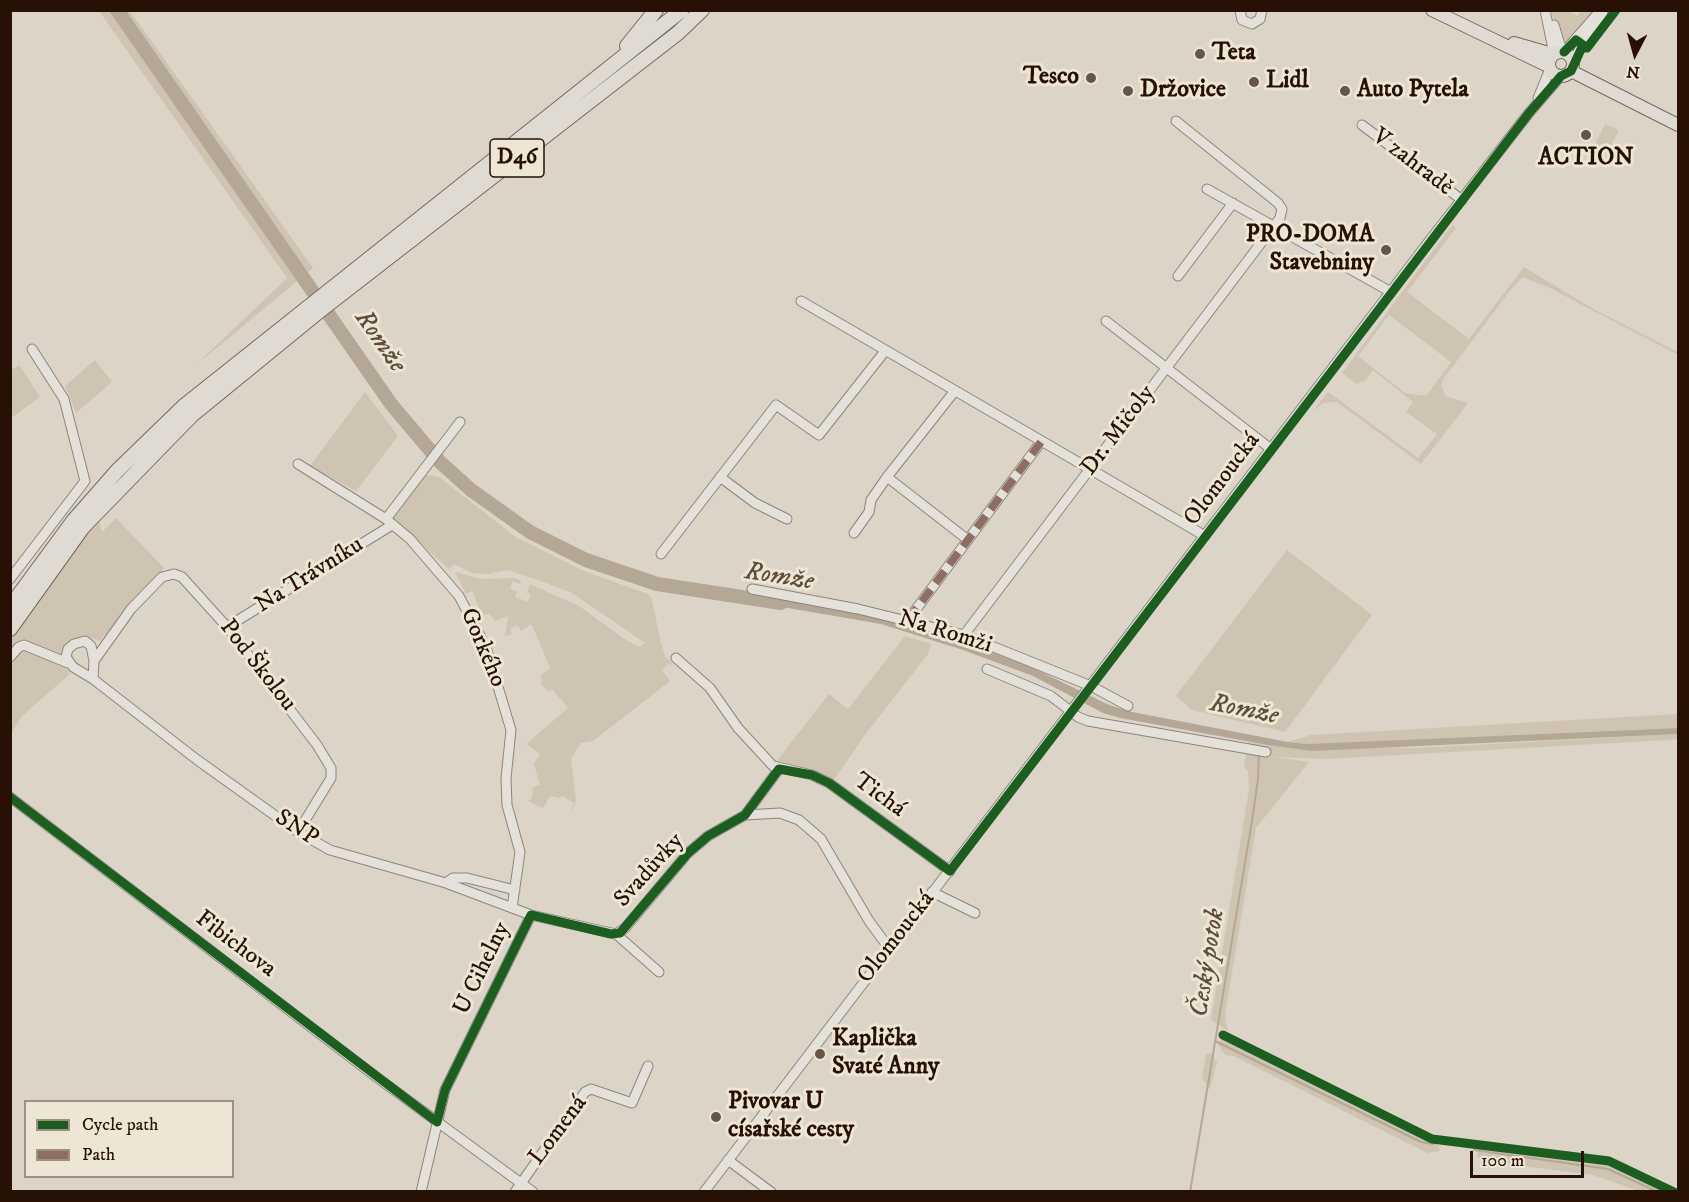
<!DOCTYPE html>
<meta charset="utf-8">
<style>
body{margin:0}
#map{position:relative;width:1689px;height:1202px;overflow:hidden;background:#dbd4c7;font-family:"IM FELL DW Pica",serif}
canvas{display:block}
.frame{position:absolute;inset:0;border:12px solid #271104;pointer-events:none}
.legend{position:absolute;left:24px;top:1100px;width:210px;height:78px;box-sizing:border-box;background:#ede6d5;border:2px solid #9e9181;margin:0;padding:8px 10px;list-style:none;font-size:18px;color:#271104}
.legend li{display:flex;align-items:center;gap:12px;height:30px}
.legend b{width:30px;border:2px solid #9e9181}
.north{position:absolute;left:1605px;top:24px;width:60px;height:60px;-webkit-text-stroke:4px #ede6d5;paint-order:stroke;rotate:186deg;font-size:16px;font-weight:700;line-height:24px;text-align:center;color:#271104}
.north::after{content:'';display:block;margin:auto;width:21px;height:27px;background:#271104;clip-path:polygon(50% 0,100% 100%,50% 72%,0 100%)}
.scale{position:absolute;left:1470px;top:1151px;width:114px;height:27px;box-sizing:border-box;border:3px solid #271104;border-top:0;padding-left:8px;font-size:18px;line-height:21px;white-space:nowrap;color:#271104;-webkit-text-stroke:4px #ede6d5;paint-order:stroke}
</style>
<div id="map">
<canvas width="1689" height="1202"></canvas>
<div class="frame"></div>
<ul class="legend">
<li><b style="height:8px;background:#1b5e20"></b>Cycle path</li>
<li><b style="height:8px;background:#8d6e63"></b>Path</li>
</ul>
<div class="north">N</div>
<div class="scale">100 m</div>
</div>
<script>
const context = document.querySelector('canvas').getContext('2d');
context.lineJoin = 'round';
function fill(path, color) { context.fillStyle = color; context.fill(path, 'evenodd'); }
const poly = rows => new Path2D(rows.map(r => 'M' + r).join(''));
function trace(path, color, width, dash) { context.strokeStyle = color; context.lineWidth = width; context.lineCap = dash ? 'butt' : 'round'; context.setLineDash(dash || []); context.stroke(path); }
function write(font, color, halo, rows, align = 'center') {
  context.font = font + ' "IM FELL DW Pica",serif'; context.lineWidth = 6; context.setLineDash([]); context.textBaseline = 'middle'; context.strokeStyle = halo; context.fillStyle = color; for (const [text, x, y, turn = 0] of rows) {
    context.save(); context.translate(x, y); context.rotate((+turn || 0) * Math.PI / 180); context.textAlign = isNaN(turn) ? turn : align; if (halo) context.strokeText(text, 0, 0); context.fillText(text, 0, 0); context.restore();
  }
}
fill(poly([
 [99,11,130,11,313,268,196,365,287,278],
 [1551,11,1569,11,1577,16,1582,11,1595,11,1567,41,1563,40,1557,29],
 [1605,124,1619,130,1609,150,1613,153,1611,155,1593,149],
 [1452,225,1456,228,1407,292,1469,339,1524,267,1595,310,1678,352,1678,355,1552,289,1523,277,1512,288,1444,378,1441,385,1445,396,1468,403,1421,464,1337,402,1323,403,1312,412,1328,392,1418,458,1437,434,1406,412,1413,402,1373,370,1366,380,1356,384,1342,373],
 [1389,315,1451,362,1426,396,1405,393,1358,356],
 [95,360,112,382,76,413,65,386],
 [19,365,40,397,11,418,11,370],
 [365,392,398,436,356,491,310,466],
 [424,474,439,477,517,538,581,570,648,594,652,600,661,644,666,658,674,665,668,664,662,670,670,681,593,741,581,743,571,758,576,801,567,820,574,803,562,796,560,798,550,796,543,808,528,801,532,798,533,787,540,785,534,764,540,754,526,744,568,708,552,689,549,692,540,683,543,680,540,676,550,668,539,641,531,624,521,631,518,625,510,628,512,634,505,636,508,616,495,621,489,613,483,616,472,591,466,594,455,572,481,579,514,578,521,581,520,584,513,581,510,588,517,592,515,597,528,602,531,594,527,592,530,584,579,606,627,641,640,647,645,643,572,593,538,580,507,570,488,574,472,573,454,564,449,569,393,519],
 [116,518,164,568,100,641,84,636,67,642,62,656,33,644,60,661,70,674,22,716,11,733,10,641,50,581,99,519,102,532],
 [1287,550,1372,615,1285,732,1192,710,1176,696],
 [905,636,931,644,928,654,867,732,833,781,820,773,776,762,829,694,848,709],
 [1678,714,1678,728,1672,728,1305,744,1288,742,1311,735],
 [1678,734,1678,739,1669,740,1326,759,1273,757,1309,762,1256,828,1226,1009,1225,1019,1228,1031,1211,1020,1249,789,1248,770,1244,767,1248,742,1268,745,1415,748],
 [1221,1039,1407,1130,1437,1142,1440,1151,1427,1153,1234,1056,1225,1055,1218,1045],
 [1211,1053,1217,1062,1210,1089,1202,1078,1206,1054],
 [1480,1148,1611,1164,1669,1191,1639,1191,1593,1175,1483,1161,1477,1155]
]), '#cec4b1');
fill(poly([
 [765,596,877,617,960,640,1031,667,1109,705,1132,712,1288,742,1306,744,1678,728,1678,734,1312,751,1268,745,1120,718,1103,713,1033,676,963,650,881,624,765,604]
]), '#b4a795');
trace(poly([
 [1215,1041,1421,1142,1434,1144],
 [1474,1150,1608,1169,1658,1192],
 [1190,1192,1252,821,1258,779,1259,753]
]), '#b4a795', 2);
trace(poly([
 [117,10,391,404,440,462,471,490,530,532,586,560,657,584,781,603]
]), '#b4a795', 14);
const minor = poly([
 [1240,10,1242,20,1252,24,1260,19,1262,10],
 [1545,10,1554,54],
 [1554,25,1562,51],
 [1564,52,1601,10],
 [1573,65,1578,52,1602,19,1603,10],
 [1538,98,1550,69],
 [1362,125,1462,200],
 [1207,189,1391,292],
 [1178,276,1233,203],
 [801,301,1205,536],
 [1106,321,1271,449],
 [954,392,887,477,968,540],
 [298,464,386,519,410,539,459,596,486,647,511,730,506,778,507,805,520,852,512,908],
 [720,477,755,503,787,519],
 [386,519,460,422],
 [854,533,869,512,871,500,887,477],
 [661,554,776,405,819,435,885,351],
 [10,579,85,481,64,399,32,349],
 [752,589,858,609,964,635,1091,686,1128,706],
 [908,620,1041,442],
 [227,627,392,525],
 [964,635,1280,218,1282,209,1278,203,1176,121],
 [10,657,19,647,24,645,68,663],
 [676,658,710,688,738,728,773,766,812,775,829,783,950,871],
 [94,661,131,609,162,577,174,574,182,577,227,627,317,745,331,768,331,778,298,832],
 [987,669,1051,696,1078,717,1088,721,1266,752],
 [93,679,94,661,91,646,85,641,74,644,68,649,66,657,73,667,93,679,196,759,298,832,330,850,446,883,531,915,616,934,659,972],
 [10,797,375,1076,533,1192],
 [745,815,779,769],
 [446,883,453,878,467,878,515,890],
 [932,892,975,913],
 [616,934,625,928,688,853,708,836,745,815,780,813,799,820,821,839,869,921,889,948],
 [728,1160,771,1192],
 [421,1192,445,1090,531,915],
 [515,1192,585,1092,591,1089,632,1103,648,1066],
 [704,1192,1430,240,1529,113,1561,76]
]);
const major = poly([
 [1432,10,1548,66],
 [1514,43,1552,54],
 '1549 64a12 12 0 1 1 24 0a12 12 0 1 1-24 0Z',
 [1571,71,1678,125]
]);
const highway = poly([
 [627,46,656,10],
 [10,607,74,520,117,471,184,406,682,10],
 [10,629,83,527,192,415,317,313,678,33,702,10]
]);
trace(minor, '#8c857c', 11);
trace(major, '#726a62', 14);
trace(highway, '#726a62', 16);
trace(minor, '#e4e1da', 9);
trace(major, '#dfdbd3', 12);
trace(highway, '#dfdbd3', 14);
trace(poly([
 [908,620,1041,442]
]), '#8d6e63', 8, [15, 8]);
trace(poly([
 [1564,52,1576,40,1587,48,1616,10],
 [10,797,437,1122,445,1090,531,915,611,934,620,933,688,853,708,836,745,815,779,769,812,775,829,783,950,871,1529,113,1561,76,1571,71,1583,45],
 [1223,1035,1432,1139,1609,1161,1674,1192]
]), '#1b5e20', 9);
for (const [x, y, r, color] of [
 [1200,54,6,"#665548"],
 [1091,78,6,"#665548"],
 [1254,82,6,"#665548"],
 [1128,91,6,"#665548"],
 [1345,91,6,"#665548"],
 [1586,135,6,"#665548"],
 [1386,250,6,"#665548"],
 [820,1054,6,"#665548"],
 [716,1117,6,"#665548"]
]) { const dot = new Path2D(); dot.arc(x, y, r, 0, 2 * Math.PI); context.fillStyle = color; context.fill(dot); trace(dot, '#ede6d5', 2); }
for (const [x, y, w] of [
 [517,158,54]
]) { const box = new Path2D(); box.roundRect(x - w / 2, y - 19, w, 38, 4.5); context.fillStyle = '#ede6d5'; context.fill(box); trace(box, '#271104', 1.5); }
write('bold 22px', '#271104', null, [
 ["D46",517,158]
]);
write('bold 24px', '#271104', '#ede6d5', [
 ["Teta",1212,54],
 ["Tesco",1079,78,"right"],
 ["Lidl",1266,82],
 ["Držovice",1140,91],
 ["Auto Pytela",1357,91],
 ["ACTION",1586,159,"center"],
 ["PRO-DOMA",1374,236,"right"],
 ["Stavebniny",1374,264,"right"],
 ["Kaplička",832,1040],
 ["Svaté Anny",832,1068],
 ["Pivovar U",728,1103],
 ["císařské cesty",728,1131]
], 'left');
write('24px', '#271104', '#ede6d5', [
 ["V zahradě",1412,163,37],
 ["Dr. Mičoly",1119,431,-53],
 ["Olomoucká",1223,480,-53],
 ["Na Trávníku",310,576,-32],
 ["Na Romži",945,633,17],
 ["Gorkého",482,648,67],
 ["Pod Školou",257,666,52],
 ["Tichá",879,796,36],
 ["SNP",296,829,33],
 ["Svadůvky",650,871,-48],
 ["Olomoucká",897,938,-52],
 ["Fibichova",235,945,37],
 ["U Cihelny",483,969,-64],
 ["Lomená",559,1131,-53]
]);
write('italic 26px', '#5f4c3b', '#ede6d5', [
 ["Romže",379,342,55],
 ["Romže",779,578,9],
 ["Romže",1244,711,11],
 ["Český potok",1209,963,-81]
]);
</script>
